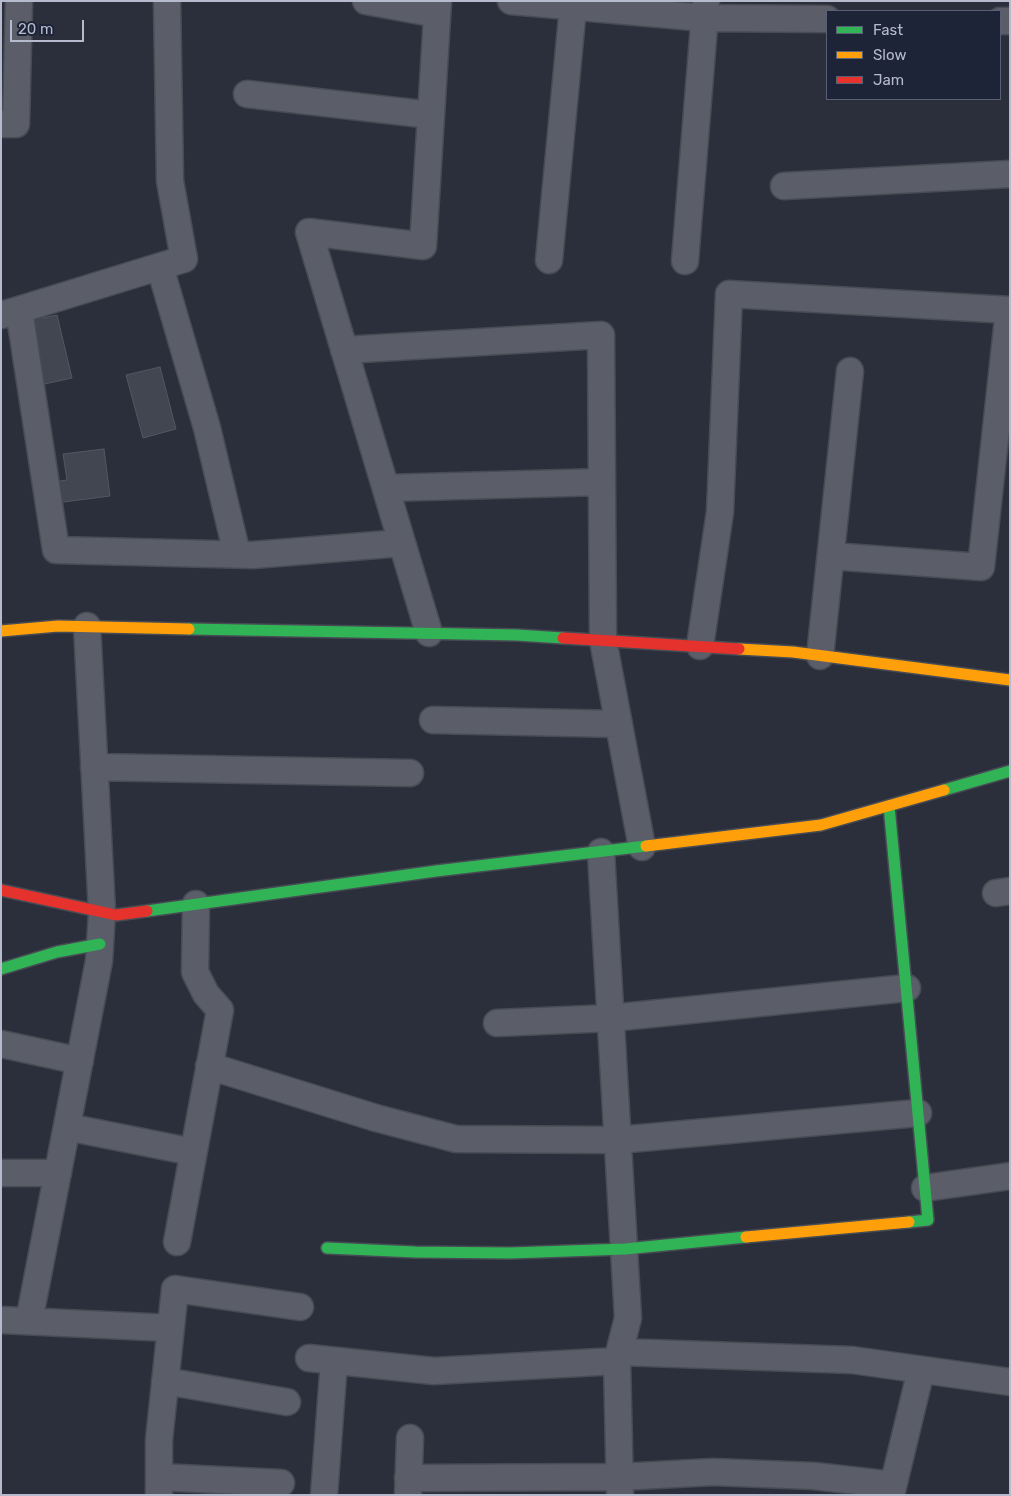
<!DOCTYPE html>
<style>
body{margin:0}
#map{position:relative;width:1011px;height:1496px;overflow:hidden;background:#2a2f3b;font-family:Rubik,sans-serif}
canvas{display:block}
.frame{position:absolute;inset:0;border:2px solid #b5bacc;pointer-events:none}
.legend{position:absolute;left:826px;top:10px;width:175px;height:90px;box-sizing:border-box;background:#1d2437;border:1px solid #5a6073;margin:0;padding:6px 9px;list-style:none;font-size:15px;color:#b5bacc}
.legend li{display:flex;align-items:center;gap:10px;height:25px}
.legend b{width:25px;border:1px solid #5a6073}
.scale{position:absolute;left:10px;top:20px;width:74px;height:22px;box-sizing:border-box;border:2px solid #b5bacc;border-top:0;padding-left:6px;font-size:15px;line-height:18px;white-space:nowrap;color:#b5bacc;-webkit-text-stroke:4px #1d2437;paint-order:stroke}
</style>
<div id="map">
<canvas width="1011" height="1496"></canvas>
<div class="frame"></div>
<ul class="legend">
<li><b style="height:6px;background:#30b455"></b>Fast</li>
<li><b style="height:6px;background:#ff9f0a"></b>Slow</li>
<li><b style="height:6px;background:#e5322d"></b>Jam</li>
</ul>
<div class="scale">20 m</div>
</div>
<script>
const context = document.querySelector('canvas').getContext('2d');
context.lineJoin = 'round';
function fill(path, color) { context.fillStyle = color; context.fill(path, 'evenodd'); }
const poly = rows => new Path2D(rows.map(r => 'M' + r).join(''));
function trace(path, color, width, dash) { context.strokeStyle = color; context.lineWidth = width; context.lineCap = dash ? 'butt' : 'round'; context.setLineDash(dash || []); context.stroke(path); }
const building = poly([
 [40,309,43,318,57,315,72,378,40,385,23,314,40,309],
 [160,367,176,429,143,438,126,375,160,367],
 [104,449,110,496,56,503,53,482,67,480,63,454,104,449]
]);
fill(building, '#424651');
trace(building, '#525763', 1);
const street = poly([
 [366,1,437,14],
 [511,1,705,18,827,19],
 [1000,21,1010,21],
 [247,94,431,115],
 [1,124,16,124,19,1],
 [784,186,1010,174],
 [549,260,573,7],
 [685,261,706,1],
 [160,267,207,428,237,554],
 [19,310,56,550,253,555,402,543],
 [2,315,184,259,170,181,167,1],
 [344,350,601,335,603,640,642,847],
 [386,488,602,482],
 [831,556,981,567,1009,310],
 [429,633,309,232,423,246,438,1],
 [700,646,720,512,729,294,1010,310],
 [820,656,850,371],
 [433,720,619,724],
 [94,767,410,773],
 [601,852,628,1318,617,1361,620,1495],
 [996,893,1010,891],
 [497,1023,611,1018,907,988],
 [1,1044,80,1061],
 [209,1066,376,1118,456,1139,618,1140,918,1113],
 [67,1127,193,1152],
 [1,1173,58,1173],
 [925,1188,1010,1176],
 [177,1242,220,1010,206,994,195,972,196,904],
 [1,1320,170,1328],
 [29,1321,99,961,102,912,87,626],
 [620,1352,852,1360,1010,1382],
 [309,1358,434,1371,617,1361],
 [165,1381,287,1402],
 [159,1477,281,1483],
 [408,1478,619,1477,713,1472,814,1476,893,1485],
 [159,1495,159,1440,175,1289,300,1307],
 [324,1495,334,1361],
 [408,1495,410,1438],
 [891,1495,921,1370]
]);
const fast = poly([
 [189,629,517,635,563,638],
 [944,790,1010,771],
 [889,806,928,1220,909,1222],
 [147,911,436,871,646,846],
 [1,969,57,952,100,944],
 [327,1248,415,1252,510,1253,625,1249,746,1237]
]);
const slow = poly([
 [1,631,58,626,189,629],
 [739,649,793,652,1010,680],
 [646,846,821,825,944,790],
 [746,1237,909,1222]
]);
const jam = poly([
 [563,638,739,649],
 [1,890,116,915,147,911]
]);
trace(street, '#474b54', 29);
trace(fast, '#474b54', 14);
trace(slow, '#474b54', 14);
trace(jam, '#474b54', 14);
trace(street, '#5b5e69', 26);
trace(fast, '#30b455', 11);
trace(slow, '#ff9f0a', 11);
trace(jam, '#e5322d', 11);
</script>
